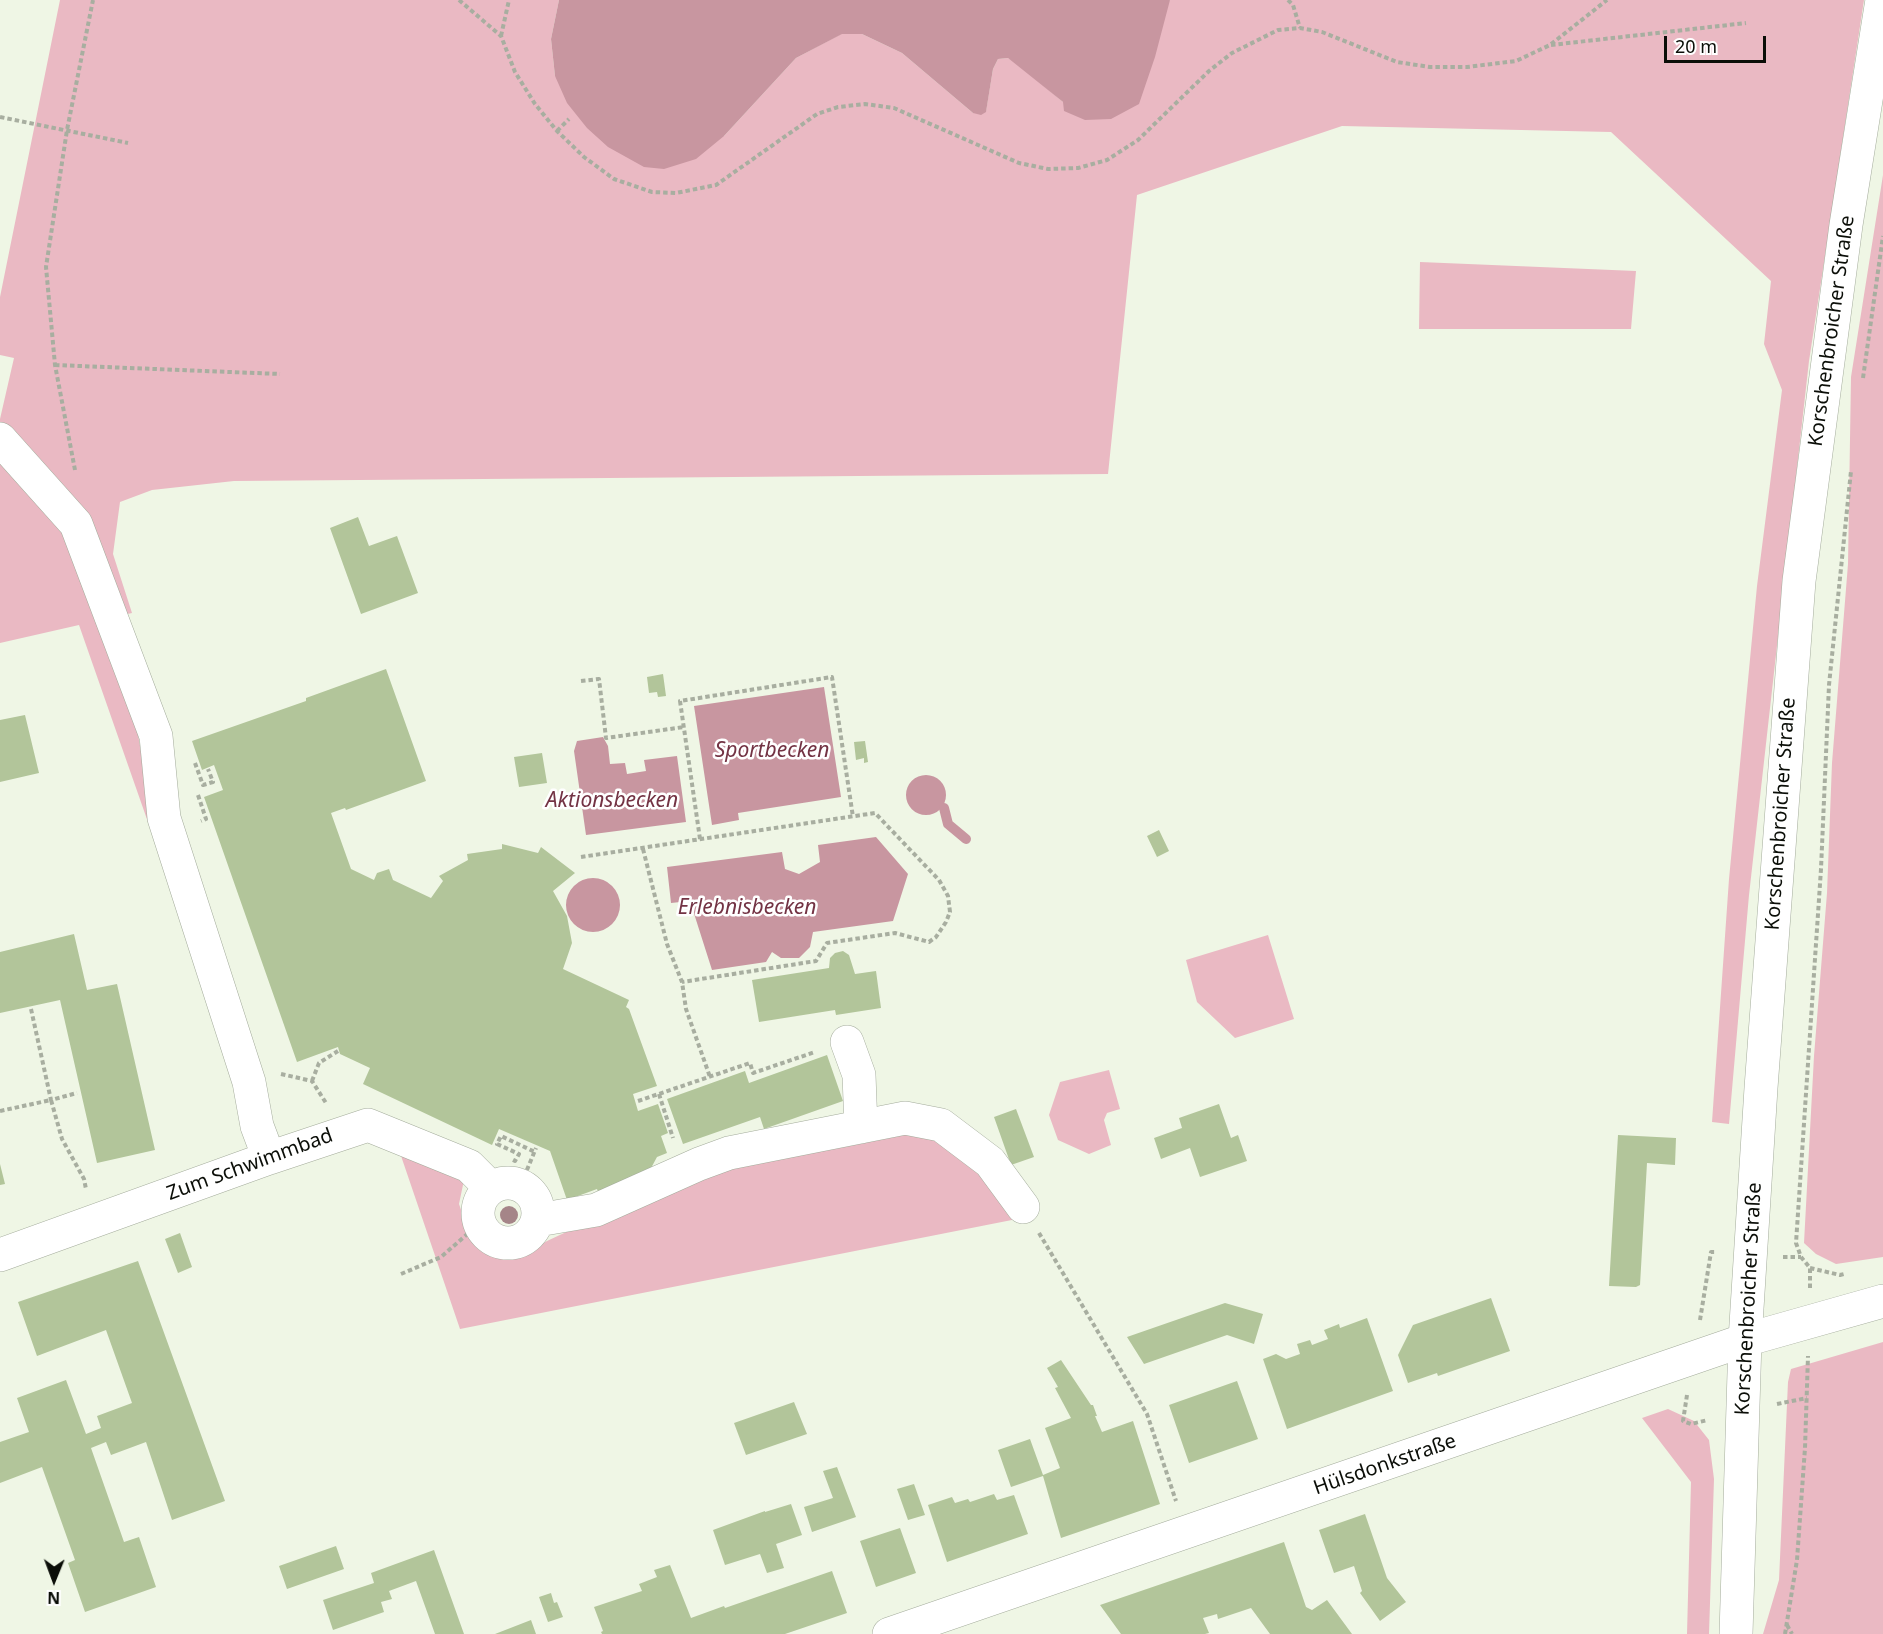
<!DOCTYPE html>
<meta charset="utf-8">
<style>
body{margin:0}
#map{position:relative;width:1883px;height:1634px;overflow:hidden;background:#eff6e5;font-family:"Noto Sans",sans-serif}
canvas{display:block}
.north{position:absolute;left:24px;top:1550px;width:60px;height:60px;-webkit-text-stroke:4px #fff;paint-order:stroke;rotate:181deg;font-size:16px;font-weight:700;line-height:24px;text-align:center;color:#0b0e08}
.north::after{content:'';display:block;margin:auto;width:21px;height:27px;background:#0b0e08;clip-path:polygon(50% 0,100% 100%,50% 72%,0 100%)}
.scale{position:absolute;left:1664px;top:36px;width:102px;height:27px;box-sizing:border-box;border:3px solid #0b0e08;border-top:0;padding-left:8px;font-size:18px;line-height:21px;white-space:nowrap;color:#0b0e08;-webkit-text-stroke:4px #fff;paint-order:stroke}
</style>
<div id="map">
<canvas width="1883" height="1634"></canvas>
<div class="north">N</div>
<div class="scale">20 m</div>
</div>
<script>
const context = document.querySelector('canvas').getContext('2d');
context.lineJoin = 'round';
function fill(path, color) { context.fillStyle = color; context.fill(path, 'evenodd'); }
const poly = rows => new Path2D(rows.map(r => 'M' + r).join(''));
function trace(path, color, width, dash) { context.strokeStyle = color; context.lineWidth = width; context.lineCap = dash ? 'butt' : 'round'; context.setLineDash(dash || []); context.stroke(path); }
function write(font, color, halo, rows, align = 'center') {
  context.font = font + ' "Noto Sans",sans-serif'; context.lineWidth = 5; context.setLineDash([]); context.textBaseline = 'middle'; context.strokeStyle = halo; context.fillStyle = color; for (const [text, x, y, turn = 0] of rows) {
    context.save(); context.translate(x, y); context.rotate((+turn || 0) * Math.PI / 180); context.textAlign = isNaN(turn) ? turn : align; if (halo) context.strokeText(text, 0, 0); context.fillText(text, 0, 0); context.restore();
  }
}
fill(poly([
 [60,0,559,0,551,39,555,76,724,136,796,58,841,34,862,34,902,53,973,113,986,111,993,69,998,59,1008,58,1016,62,1063,102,1167,4,1170,0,1864,0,1809,361,1749,895,1729,1124,1712,1122,1729,879,1757,586,1782,390,1764,344,1771,281,1611,132,1342,126,1137,195,1108,474,234,481,152,490,120,502,113,554,132,613,100,620,135,718,158,845,206,988,79,625,0,643,0,419,14,358,0,355,0,297],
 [1883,175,1883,1257,1836,1264,1816,1254,1804,1243,1814,1056,1827,893,1832,763,1848,564,1851,377],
 [1420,262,1636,271,1631,329,1419,329],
 [1268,935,1294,1019,1235,1038,1197,1002,1186,960],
 [1109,1070,1120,1109,1107,1113,1104,1120,1111,1145,1089,1154,1058,1140,1049,1115,1060,1082],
 [905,1126,950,1142,1022,1218,460,1329,399,1150,464,1180,459,1204,467,1227,483,1245,505,1254,531,1251,547,1241,718,1161],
 [1883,1342,1883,1634,1763,1634,1779,1580,1788,1382,1791,1369],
 [1668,1409,1694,1421,1709,1440,1714,1479,1709,1634,1687,1634,1691,1482,1642,1418]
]), '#eab9c3');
fill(poly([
 [559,0,1170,0,1155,57,1139,104,1111,119,1085,120,1064,111,1063,102,1008,58,998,59,993,69,986,112,981,115,973,113,902,53,862,34,842,34,796,58,724,136,696,159,664,169,644,167,608,147,587,128,567,103,555,76,551,39],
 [824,687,841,797,738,813,739,820,712,825,694,706],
 [603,737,608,746,610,764,625,763,627,774,646,771,644,760,677,756,686,822,586,835,574,751,577,741],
 '906 795a20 20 0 1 1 40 0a20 20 0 1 1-40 0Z',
 [876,837,908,874,893,921,813,932,810,947,799,958,781,958,772,952,766,962,712,970,690,901,671,903,667,867,782,852,785,869,799,874,820,862,818,845],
 '566 905a27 27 0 1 1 54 0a27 27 0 1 1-54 0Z'
]), '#c896a0');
trace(poly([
 [944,808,948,824,966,839]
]), '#c896a0', 10);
fill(poly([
 [358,517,369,546,397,536,418,593,361,614,330,528],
 [386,669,426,781,346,810,345,808,331,813,351,869,374,880,377,873,389,869,393,880,431,898,443,881,439,876,468,860,467,854,502,849,502,844,538,853,541,847,575,873,553,891,567,916,572,943,563,969,629,1000,626,1007,629,1009,657,1086,633,1094,638,1111,658,1104,668,1133,661,1136,667,1153,657,1157,650,1170,607,1217,597,1189,567,1200,550,1151,499,1129,492,1145,363,1084,370,1068,340,1054,338,1047,297,1062,204,797,223,790,214,765,202,770,192,741,306,701,306,698],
 [663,674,666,696,658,697,657,692,649,693,647,677],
 [25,715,39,773,0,782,0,720],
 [865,741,868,762,864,763,864,758,856,760,854,742],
 [542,753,547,783,519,787,514,757],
 [1159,830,1169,851,1157,857,1147,836],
 [74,934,87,990,117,984,155,1150,97,1163,60,1000,0,1013,0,952],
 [843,951,849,955,855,974,876,971,881,1008,836,1015,835,1010,759,1022,752,980,829,968,830,958,835,953],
 [827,1055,843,1101,764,1129,760,1117,683,1144,667,1099,745,1071,749,1083],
 [1219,1104,1231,1138,1238,1135,1247,1161,1200,1177,1190,1148,1161,1159,1154,1138,1182,1128,1179,1118],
 [1016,1109,1034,1157,1011,1165,994,1117],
 [1618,1135,1676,1138,1675,1165,1647,1163,1640,1285,1636,1287,1609,1286],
 [0,1164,5,1184,0,1185],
 [180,1233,192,1267,178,1273,165,1239],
 [138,1261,225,1501,172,1520,146,1442,111,1455,106,1442,91,1448,124,1542,139,1537,156,1587,85,1612,68,1563,75,1560,42,1467,0,1483,0,1442,29,1432,17,1398,66,1380,86,1434,101,1428,97,1416,132,1403,106,1330,37,1356,18,1302],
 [1491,1298,1510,1351,1438,1376,1437,1373,1408,1383,1398,1355,1413,1325],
 [1225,1303,1263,1314,1254,1344,1227,1335,1144,1364,1127,1337],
 [1367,1318,1393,1391,1287,1429,1263,1359,1276,1354,1286,1359,1300,1354,1297,1344,1310,1340,1312,1345,1328,1339,1324,1330,1339,1324,1340,1328],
 [1061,1360,1091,1405,1093,1405,1097,1416,1095,1416,1102,1432,1133,1421,1160,1504,1061,1538,1043,1476,1011,1487,998,1450,1030,1439,1043,1475,1060,1468,1045,1428,1071,1418,1055,1388,1058,1387,1047,1368],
 [1237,1381,1258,1439,1189,1463,1169,1405],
 [794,1402,807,1434,746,1455,734,1423],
 [837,1467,856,1517,812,1532,804,1507,833,1498,823,1471],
 [914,1484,925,1515,908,1520,897,1489],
 [994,1494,997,1500,1014,1495,1028,1534,947,1562,928,1505,952,1497,955,1503,968,1499,970,1502],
 [791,1504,802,1535,776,1544,784,1568,767,1573,760,1554,725,1565,713,1530,765,1511,765,1512],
 [1365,1514,1387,1578,1406,1602,1380,1621,1360,1593,1362,1591,1354,1566,1334,1573,1319,1530],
 [900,1528,916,1573,876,1587,860,1541],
 [1284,1542,1306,1607,1312,1610,1327,1600,1352,1634,1270,1634,1251,1608,1218,1619,1217,1614,1203,1618,1209,1633,1205,1634,1121,1634,1100,1605],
 [336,1546,344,1569,287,1589,279,1566],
 [434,1550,464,1634,435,1634,416,1581,389,1591,392,1599,381,1602,384,1612,333,1630,323,1600,374,1583,371,1573],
 [670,1565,691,1618,724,1606,725,1608,832,1571,847,1613,785,1634,602,1634,601,1632,603,1631,594,1607,642,1591,639,1584,657,1577,654,1570],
 [551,1593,554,1603,557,1602,563,1617,548,1622,539,1597],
 [531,1620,536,1634,495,1634]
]), '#b2c59a');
const minor = poly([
 [0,439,76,524,156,736,164,818,249,1082,257,1126,269,1158],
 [847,1042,859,1075,861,1127],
 '478 1213a30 30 0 1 1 60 0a30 30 0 1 1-60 0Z',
 [538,1220,596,1210,699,1164,729,1153,905,1118,941,1125,990,1162,1023,1207],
 [0,1255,269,1158,368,1125,469,1166,491,1188],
 [889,1634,1745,1340,1883,1301]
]);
const major = poly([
 [1736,1634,1745,1340,1761,1088,1799,581,1846,225,1882,0]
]);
trace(minor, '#a4ac9c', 34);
trace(major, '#a4ac9c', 34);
trace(poly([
 [459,0,501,36,515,72,535,104,557,131,584,157,614,179,652,192,676,193,716,185,817,114,838,107,865,104,894,108,1019,163,1048,169,1078,168,1107,160,1138,140,1209,71,1232,53,1278,30,1300,28,1322,32,1397,62,1430,67,1467,67,1516,61,1550,45,1607,0],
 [1288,0,1293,5,1300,28],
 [501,36,509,0],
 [1551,45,1746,23],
 [0,117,128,143],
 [557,131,569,119],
 [55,365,280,374],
 [1863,378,1883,236],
 [75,470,55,365,46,267,67,130,93,0],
 [581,681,599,679,606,738,684,727],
 [195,763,203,785,213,782,208,769],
 [198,795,206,819,201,821],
 [700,839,680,701,832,677,853,817],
 [643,849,667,944,682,982,686,1009,710,1077],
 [581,857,875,813,939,880,948,896,950,912,946,922,936,937,929,942,895,933,827,943,816,961,682,982],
 [31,1009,51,1100,77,1093],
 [281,1074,312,1081,326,1103],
 [312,1081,319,1063,338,1051],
 [659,1094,673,1138],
 [638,1101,750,1063,753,1073,815,1052],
 [0,1111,51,1100,62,1139,84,1179,86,1189],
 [513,1160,515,1161,519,1154,497,1144,501,1136,535,1152],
 [524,1177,536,1148],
 [1039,1233,1147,1414,1176,1501],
 [1783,1257,1801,1257],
 [1810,1268,1840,1275,1844,1274],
 [401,1274,441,1257,480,1223],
 [1810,1288,1810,1268,1801,1257,1796,1243,1821,869,1829,685,1851,471],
 [1700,1320,1711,1252,1716,1252],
 [1687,1395,1683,1421,1691,1424,1708,1420],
 [1777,1404,1807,1398],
 [1787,1625,1792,1634],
 [1785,1634,1797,1560,1805,1448,1808,1356]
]), '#a8aea0', 4, [4.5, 3]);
trace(minor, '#fff', 33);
trace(major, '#fff', 33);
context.fillStyle = '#a58588';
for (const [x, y] of [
 [509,1215]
]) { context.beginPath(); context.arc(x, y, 9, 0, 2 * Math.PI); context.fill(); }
write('20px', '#0b0e08', '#fff', [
 ["Korschenbroicher Straße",1832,331,-82],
 ["Korschenbroicher Straße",1781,814,-86],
 ["Zum Schwimmbad",250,1165,-20],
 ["Korschenbroicher Straße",1749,1299,-87],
 ["Hülsdonkstraße",1385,1465,-19]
]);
write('italic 21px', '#733344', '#fff', [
 ["Sportbecken",772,751],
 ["Aktionsbecken",612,801],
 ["Erlebnisbecken",747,908]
]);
</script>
